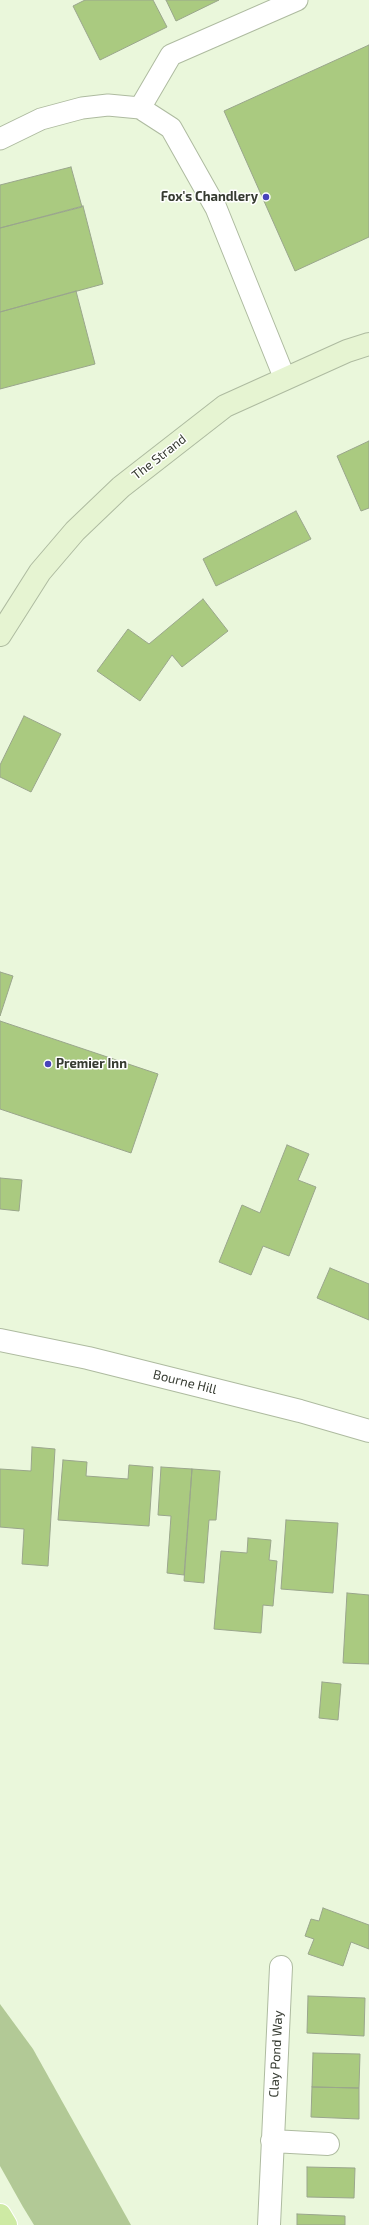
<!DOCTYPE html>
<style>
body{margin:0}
canvas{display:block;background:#eaf7db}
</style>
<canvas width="369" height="2225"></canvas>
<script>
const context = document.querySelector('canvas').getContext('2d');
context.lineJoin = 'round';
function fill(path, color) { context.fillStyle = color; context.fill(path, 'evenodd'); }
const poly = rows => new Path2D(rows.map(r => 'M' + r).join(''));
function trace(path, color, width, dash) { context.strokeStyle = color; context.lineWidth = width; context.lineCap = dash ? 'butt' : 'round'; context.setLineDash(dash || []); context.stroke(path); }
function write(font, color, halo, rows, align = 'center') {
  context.font = font + ' "Exo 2",sans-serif'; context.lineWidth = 3; context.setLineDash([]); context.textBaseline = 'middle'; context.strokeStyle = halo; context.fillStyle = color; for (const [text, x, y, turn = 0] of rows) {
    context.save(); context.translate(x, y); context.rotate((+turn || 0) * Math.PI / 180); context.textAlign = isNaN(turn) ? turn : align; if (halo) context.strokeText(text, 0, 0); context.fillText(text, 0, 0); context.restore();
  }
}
fill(poly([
 [0,2004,33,2049,131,2225,34,2225,23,2207,0,2166]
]), '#b2c996');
const building = poly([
 [85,0,153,0,167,27,100,60,73,6,85,0],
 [166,0,219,0,176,21,166,0],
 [369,45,369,237,295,271,224,111,369,45],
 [71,167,82,207,0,228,0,185,71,167],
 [83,206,103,284,0,312,0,228,83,206],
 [76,291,95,364,0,389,0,312,76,291],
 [369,441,369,508,361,511,337,456,369,441],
 [296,511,311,539,216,586,203,559,296,511],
 [203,599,228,631,182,667,172,655,140,701,97,671,128,629,149,644,203,599],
 [24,716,61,734,31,792,0,777,0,765,24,716],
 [0,972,13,976,0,1016,0,972],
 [0,1021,158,1074,131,1153,0,1109,0,1021],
 [287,1145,309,1154,298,1180,316,1187,289,1256,263,1246,251,1275,219,1262,242,1205,260,1213,287,1145],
 [0,1178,22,1180,19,1211,0,1209,0,1178],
 [330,1268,369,1284,369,1320,317,1298,330,1268],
 [32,1447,55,1449,48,1566,22,1564,24,1529,0,1527,0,1469,31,1471,32,1447],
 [63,1460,87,1462,86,1476,128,1479,129,1465,153,1467,149,1526,58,1520,63,1460],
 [161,1467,192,1469,184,1575,167,1573,171,1516,158,1515,161,1467],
 [192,1469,220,1471,216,1520,209,1520,204,1583,184,1581,192,1469],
 [286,1520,338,1523,333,1593,281,1589,286,1520],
 [248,1538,271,1540,269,1560,277,1561,273,1606,263,1605,261,1633,214,1629,221,1551,247,1553,248,1538],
 [347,1593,369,1595,369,1664,343,1663,347,1593],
 [322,1682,341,1684,338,1720,319,1718,322,1682],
 [323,1908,369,1925,369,1949,351,1942,343,1966,308,1954,314,1939,305,1936,311,1919,319,1921,323,1908],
 [308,1996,365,1998,364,2036,307,2033,308,1996],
 [313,2053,360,2054,359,2088,312,2087,313,2053],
 [312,2087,359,2088,359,2119,311,2117,312,2087],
 [307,2167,355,2168,354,2198,307,2197,307,2167],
 [297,2214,345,2216,345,2225,297,2225,297,2214]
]);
fill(building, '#aaca80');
trace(building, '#9aa68c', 1);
const service = poly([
 [140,108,171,55,297,0],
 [0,139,41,119,82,108,108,105,140,108,171,128,216,208,285,379]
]);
const minor = poly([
 [0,1340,88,1358,300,1411,369,1431],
 [272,2141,328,2144],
 [269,2225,281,1967]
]);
const secondary = poly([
 [0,635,40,572,75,531,121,487,225,406,347,351,369,344]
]);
const primary = poly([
 [0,2215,6,2225]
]);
trace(service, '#aebba0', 23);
trace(minor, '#aebba0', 24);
trace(secondary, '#aebba0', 24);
trace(primary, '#fff', 24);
trace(service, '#fff', 21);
trace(minor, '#fff', 22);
trace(secondary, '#e6f4d2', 22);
trace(primary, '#ceeaa4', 22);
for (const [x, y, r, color] of [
 [266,197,4,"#4744ba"],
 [48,1064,4,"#4744ba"]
]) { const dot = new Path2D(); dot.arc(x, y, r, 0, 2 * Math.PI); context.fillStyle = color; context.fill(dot); trace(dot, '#fff', 1.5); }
write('bold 13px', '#363b31', '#fff', [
 ["Fox's Chandlery",258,197],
 ["Premier Inn",56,1064,"left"]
], 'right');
write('13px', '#363b31', '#fff', [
 ["The Strand",159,457,-38],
 ["Bourne Hill",185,1382,14],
 ["Clay Pond Way",276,2054,-87]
]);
</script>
